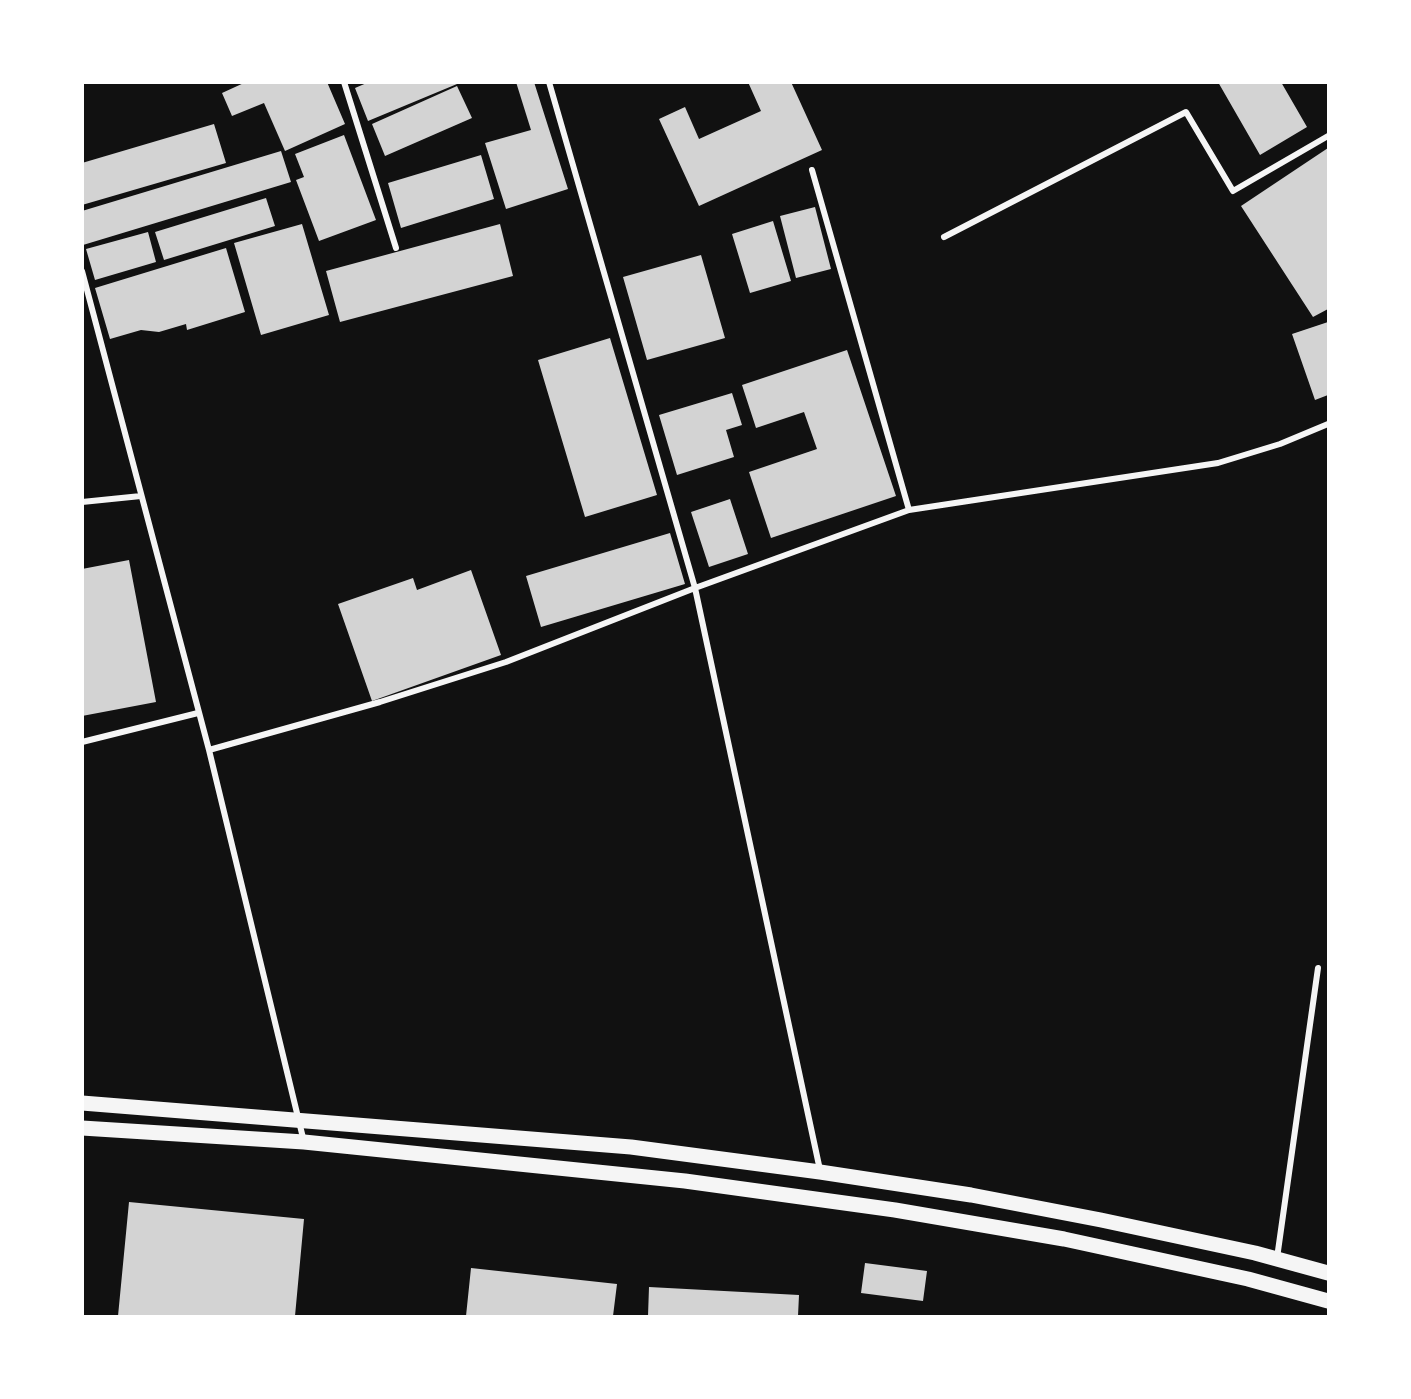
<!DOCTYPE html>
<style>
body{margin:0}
#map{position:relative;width:1411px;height:1399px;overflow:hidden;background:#111;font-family:"Space Grotesk",sans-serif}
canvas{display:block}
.frame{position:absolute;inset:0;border:84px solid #fff;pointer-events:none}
</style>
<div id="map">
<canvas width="1411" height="1399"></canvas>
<div class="frame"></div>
</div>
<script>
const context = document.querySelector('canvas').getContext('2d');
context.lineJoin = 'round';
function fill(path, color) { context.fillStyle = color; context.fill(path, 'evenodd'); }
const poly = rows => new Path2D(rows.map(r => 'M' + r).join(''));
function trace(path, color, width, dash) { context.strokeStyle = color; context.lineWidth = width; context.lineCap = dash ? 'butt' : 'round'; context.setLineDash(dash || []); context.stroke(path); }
fill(poly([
 [246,82,327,82,345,124,285,151,264,103,232,116,222,93],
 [369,82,457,82,457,84,368,121,355,88],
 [516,82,534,82,568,189,506,209,485,143,531,130],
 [748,82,791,82,822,150,699,206,659,119,685,107,699,139,761,111],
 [1218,82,1281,82,1307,127,1260,155],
 [457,86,472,118,385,156,372,124],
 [214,124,226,163,82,205,82,163],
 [344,135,376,220,319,241,296,180,304,177,295,154],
 [1328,148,1328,309,1313,317,1241,206],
 [281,151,291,182,83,245,82,211],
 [481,155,494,199,401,228,388,183],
 [266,198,275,226,164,260,155,232],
 [815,207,831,269,796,278,780,216],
 [773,221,791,281,750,293,732,234],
 [302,224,329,315,261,335,234,243],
 [500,224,513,276,340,322,326,271],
 [148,232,156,262,95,280,86,249],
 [226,248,245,312,187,330,186,324,159,332,141,330,110,339,95,288],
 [701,255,725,338,647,360,623,277],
 [1328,322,1328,395,1315,400,1292,334],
 [610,338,657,495,585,517,538,360],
 [847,350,896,496,771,538,749,472,817,449,804,412,756,428,742,385],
 [732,393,742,425,726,430,734,457,677,475,659,415],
 [730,499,748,554,709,567,691,512],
 [670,533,685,584,541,627,526,576],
 [129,560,156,702,82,716,82,569],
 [471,570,501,655,372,701,338,604,413,578,417,590],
 [129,1202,304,1219,295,1316,118,1316],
 [865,1263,927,1271,923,1301,861,1293],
 [471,1268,617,1284,613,1316,466,1316],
 [649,1287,799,1295,798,1316,648,1316]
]), '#d3d3d3');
trace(poly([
 [344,82,396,248],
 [549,82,695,588,820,1170],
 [812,170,909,510],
 [944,237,1186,112,1233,191,1328,136],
 [82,271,209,750,304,1142],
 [82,502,141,496],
 [82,742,198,713],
 [209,750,380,702,506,662,695,588,909,510,1218,463,1280,444,1328,424],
 [1277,1258,1318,968]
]), '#f5f5f5', 6);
trace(poly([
 [82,1103,631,1147,820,1172,971,1195,1101,1220,1255,1253,1328,1273],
 [82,1128,304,1142,685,1181,895,1210,1064,1239,1248,1279,1328,1301]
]), '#f5f5f5', 15);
</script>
